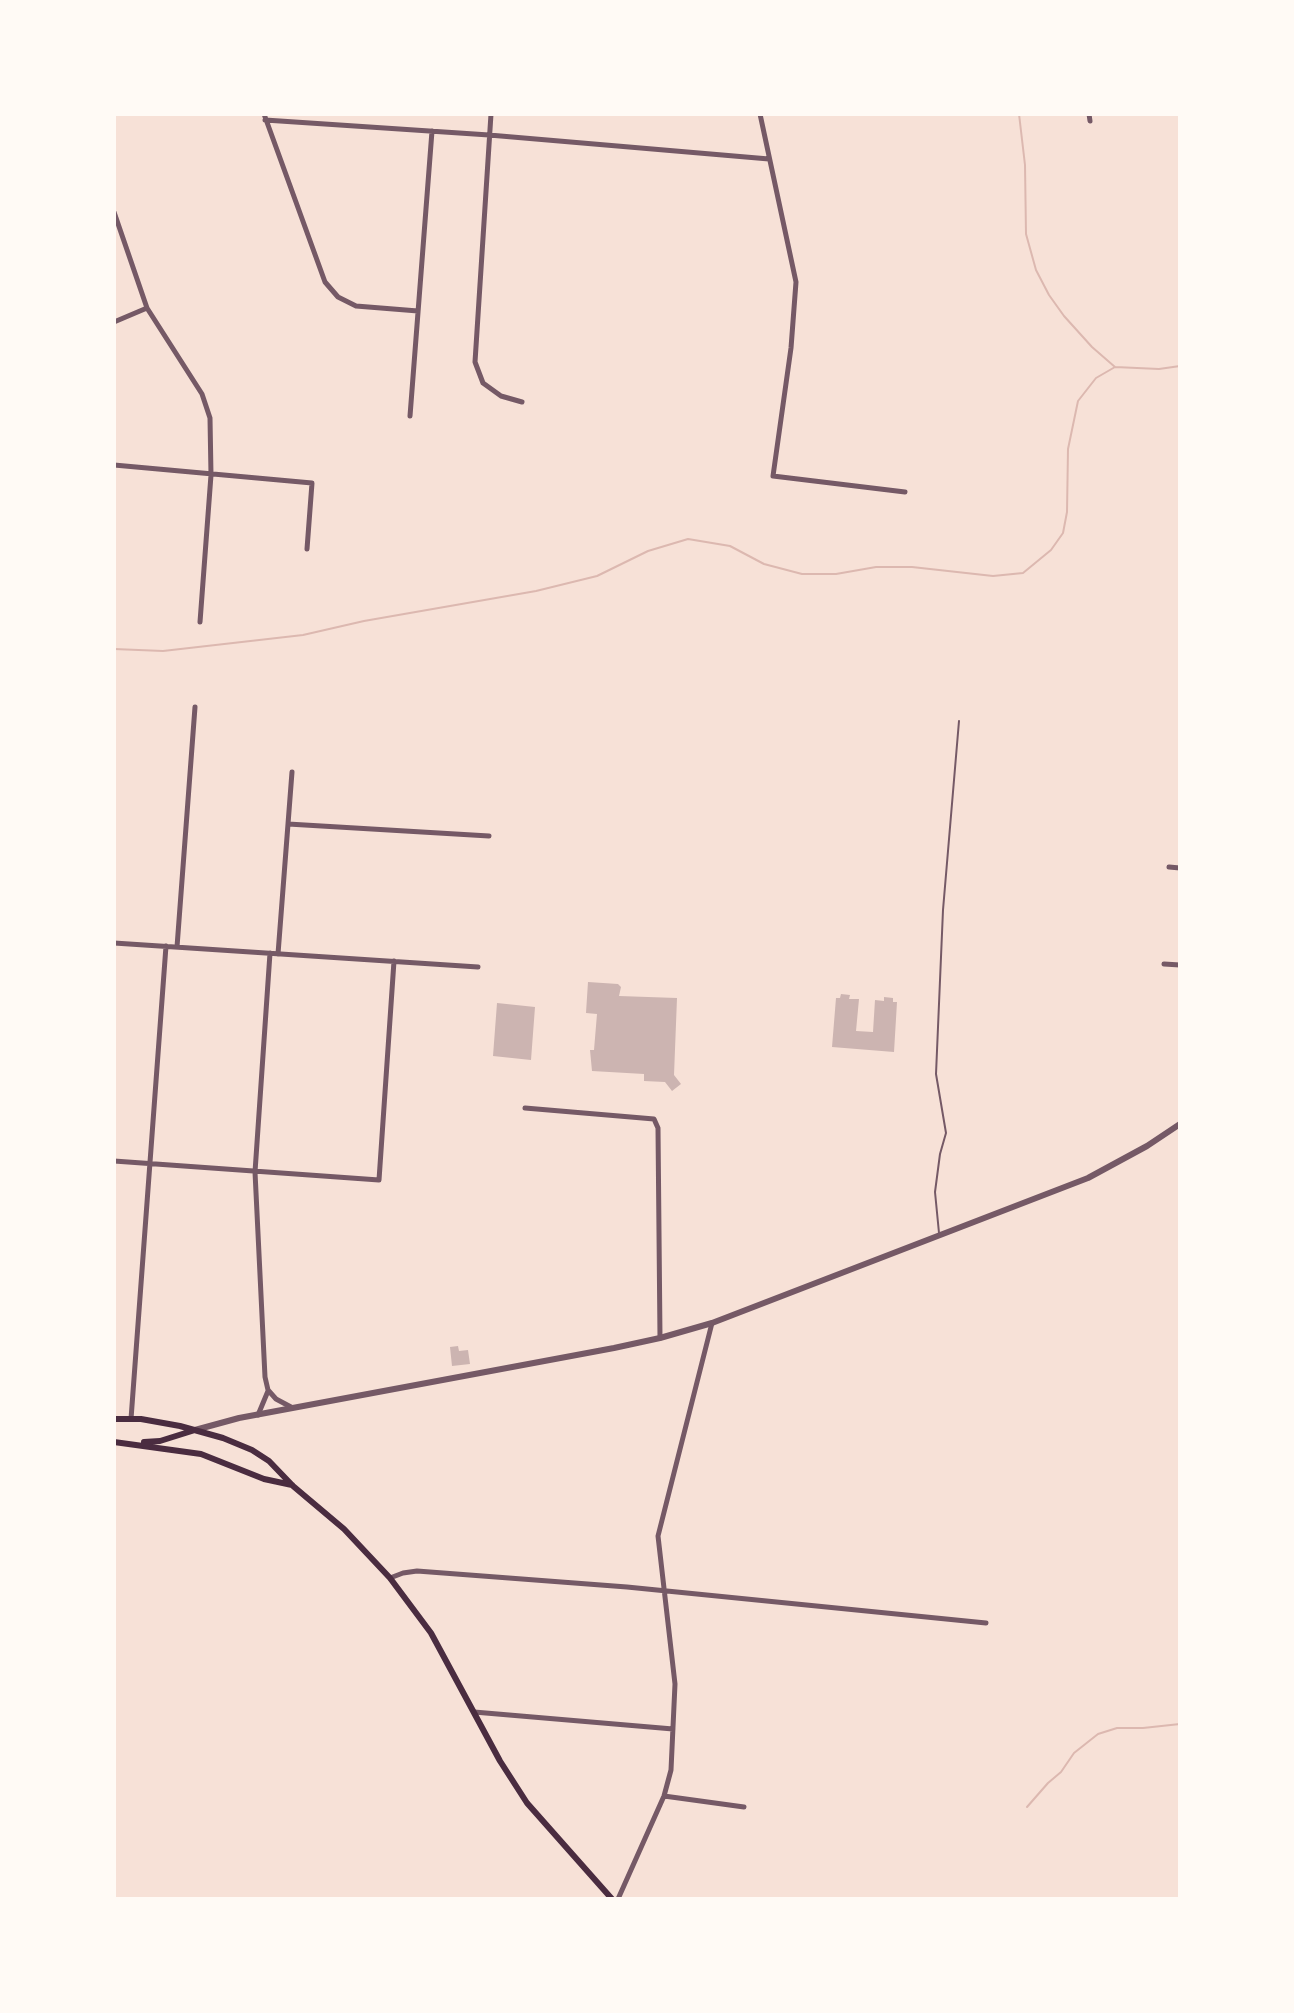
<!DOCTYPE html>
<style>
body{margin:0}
#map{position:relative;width:1294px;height:2013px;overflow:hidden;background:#f7e1d7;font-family:Ubuntu,sans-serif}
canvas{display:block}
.frame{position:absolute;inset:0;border:116px solid #fffaf5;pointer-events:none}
</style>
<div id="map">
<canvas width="1294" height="2013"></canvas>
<div class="frame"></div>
</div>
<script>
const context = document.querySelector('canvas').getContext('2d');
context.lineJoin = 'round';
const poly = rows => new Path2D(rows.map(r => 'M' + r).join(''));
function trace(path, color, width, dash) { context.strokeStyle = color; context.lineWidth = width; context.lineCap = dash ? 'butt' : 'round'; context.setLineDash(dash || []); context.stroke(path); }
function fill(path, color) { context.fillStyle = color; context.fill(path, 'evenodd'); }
trace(poly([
 [1019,114,1025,165,1026,234,1036,270,1049,295,1064,316,1092,347,1115,367,1159,369,1180,366],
 [114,649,163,651,303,635,364,621,536,591,597,576,648,551,688,539,730,546,764,564,802,574,836,574,876,567,912,567,993,576,1023,573,1051,550,1063,533,1067,512,1068,449,1078,401,1096,378,1115,367],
 [1027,1807,1048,1783,1061,1772,1074,1753,1098,1734,1117,1728,1143,1728,1180,1724]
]), '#dcb8b0', 2);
fill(poly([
 [588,982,618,984,621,987,619,996,677,998,674,1075,681,1084,672,1091,665,1082,644,1081,644,1074,592,1071,590,1050,594,1050,597,1014,586,1013],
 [841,994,850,995,849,999,859,999,856,1031,873,1032,875,1000,884,1001,884,997,893,998,893,1002,897,1002,894,1052,832,1047,836,998,840,998],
 [497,1003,535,1007,531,1060,493,1056],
 [458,1346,459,1351,468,1350,470,1364,452,1366,450,1347]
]), '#ccb4b1');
trace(poly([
 [939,1233,935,1192,940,1154,946,1133,936,1074,943,910,959,721]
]), '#755966', 2);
trace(poly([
 [264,114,325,282,338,297,356,306,418,311],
 [491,114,475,362,483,383,501,396,522,402],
 [760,114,796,282,791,348,773,476,905,492],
 [1089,114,1090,121],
 [265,120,489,135,769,159],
 [114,212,147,308,202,394,210,418,211,475,200,622],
 [114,322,147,308],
 [410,416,432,131],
 [114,465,312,483,307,549],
 [288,824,489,836],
 [1169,867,1180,868],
 [114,943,478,967],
 [177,947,195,707],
 [270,953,255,1172,265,1377,268,1390,276,1399,291,1407],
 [278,954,292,772],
 [1164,964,1180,965],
 [525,1108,654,1119,658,1128,660,1338],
 [114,1161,379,1180,394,961],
 [258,1415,268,1391],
 [131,1419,166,946],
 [390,1578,403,1573,417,1571,627,1587,986,1623],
 [474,1712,673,1729],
 [664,1796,744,1807],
 [618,1899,664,1796,671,1770,675,1684,658,1536,712,1323]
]), '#755966', 5);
trace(poly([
 [195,1430,239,1418,614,1348,660,1338,712,1323,1088,1178,1147,1146,1180,1124]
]), '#755966', 6);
trace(poly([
 [114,1419,141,1419,180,1426,223,1438,252,1450,269,1461,293,1486,344,1529,390,1578,431,1633,500,1761,527,1803,612,1899],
 [114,1442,201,1454,264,1479,292,1485],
 [144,1442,160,1441,195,1430]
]), '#4a2c40', 6);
</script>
